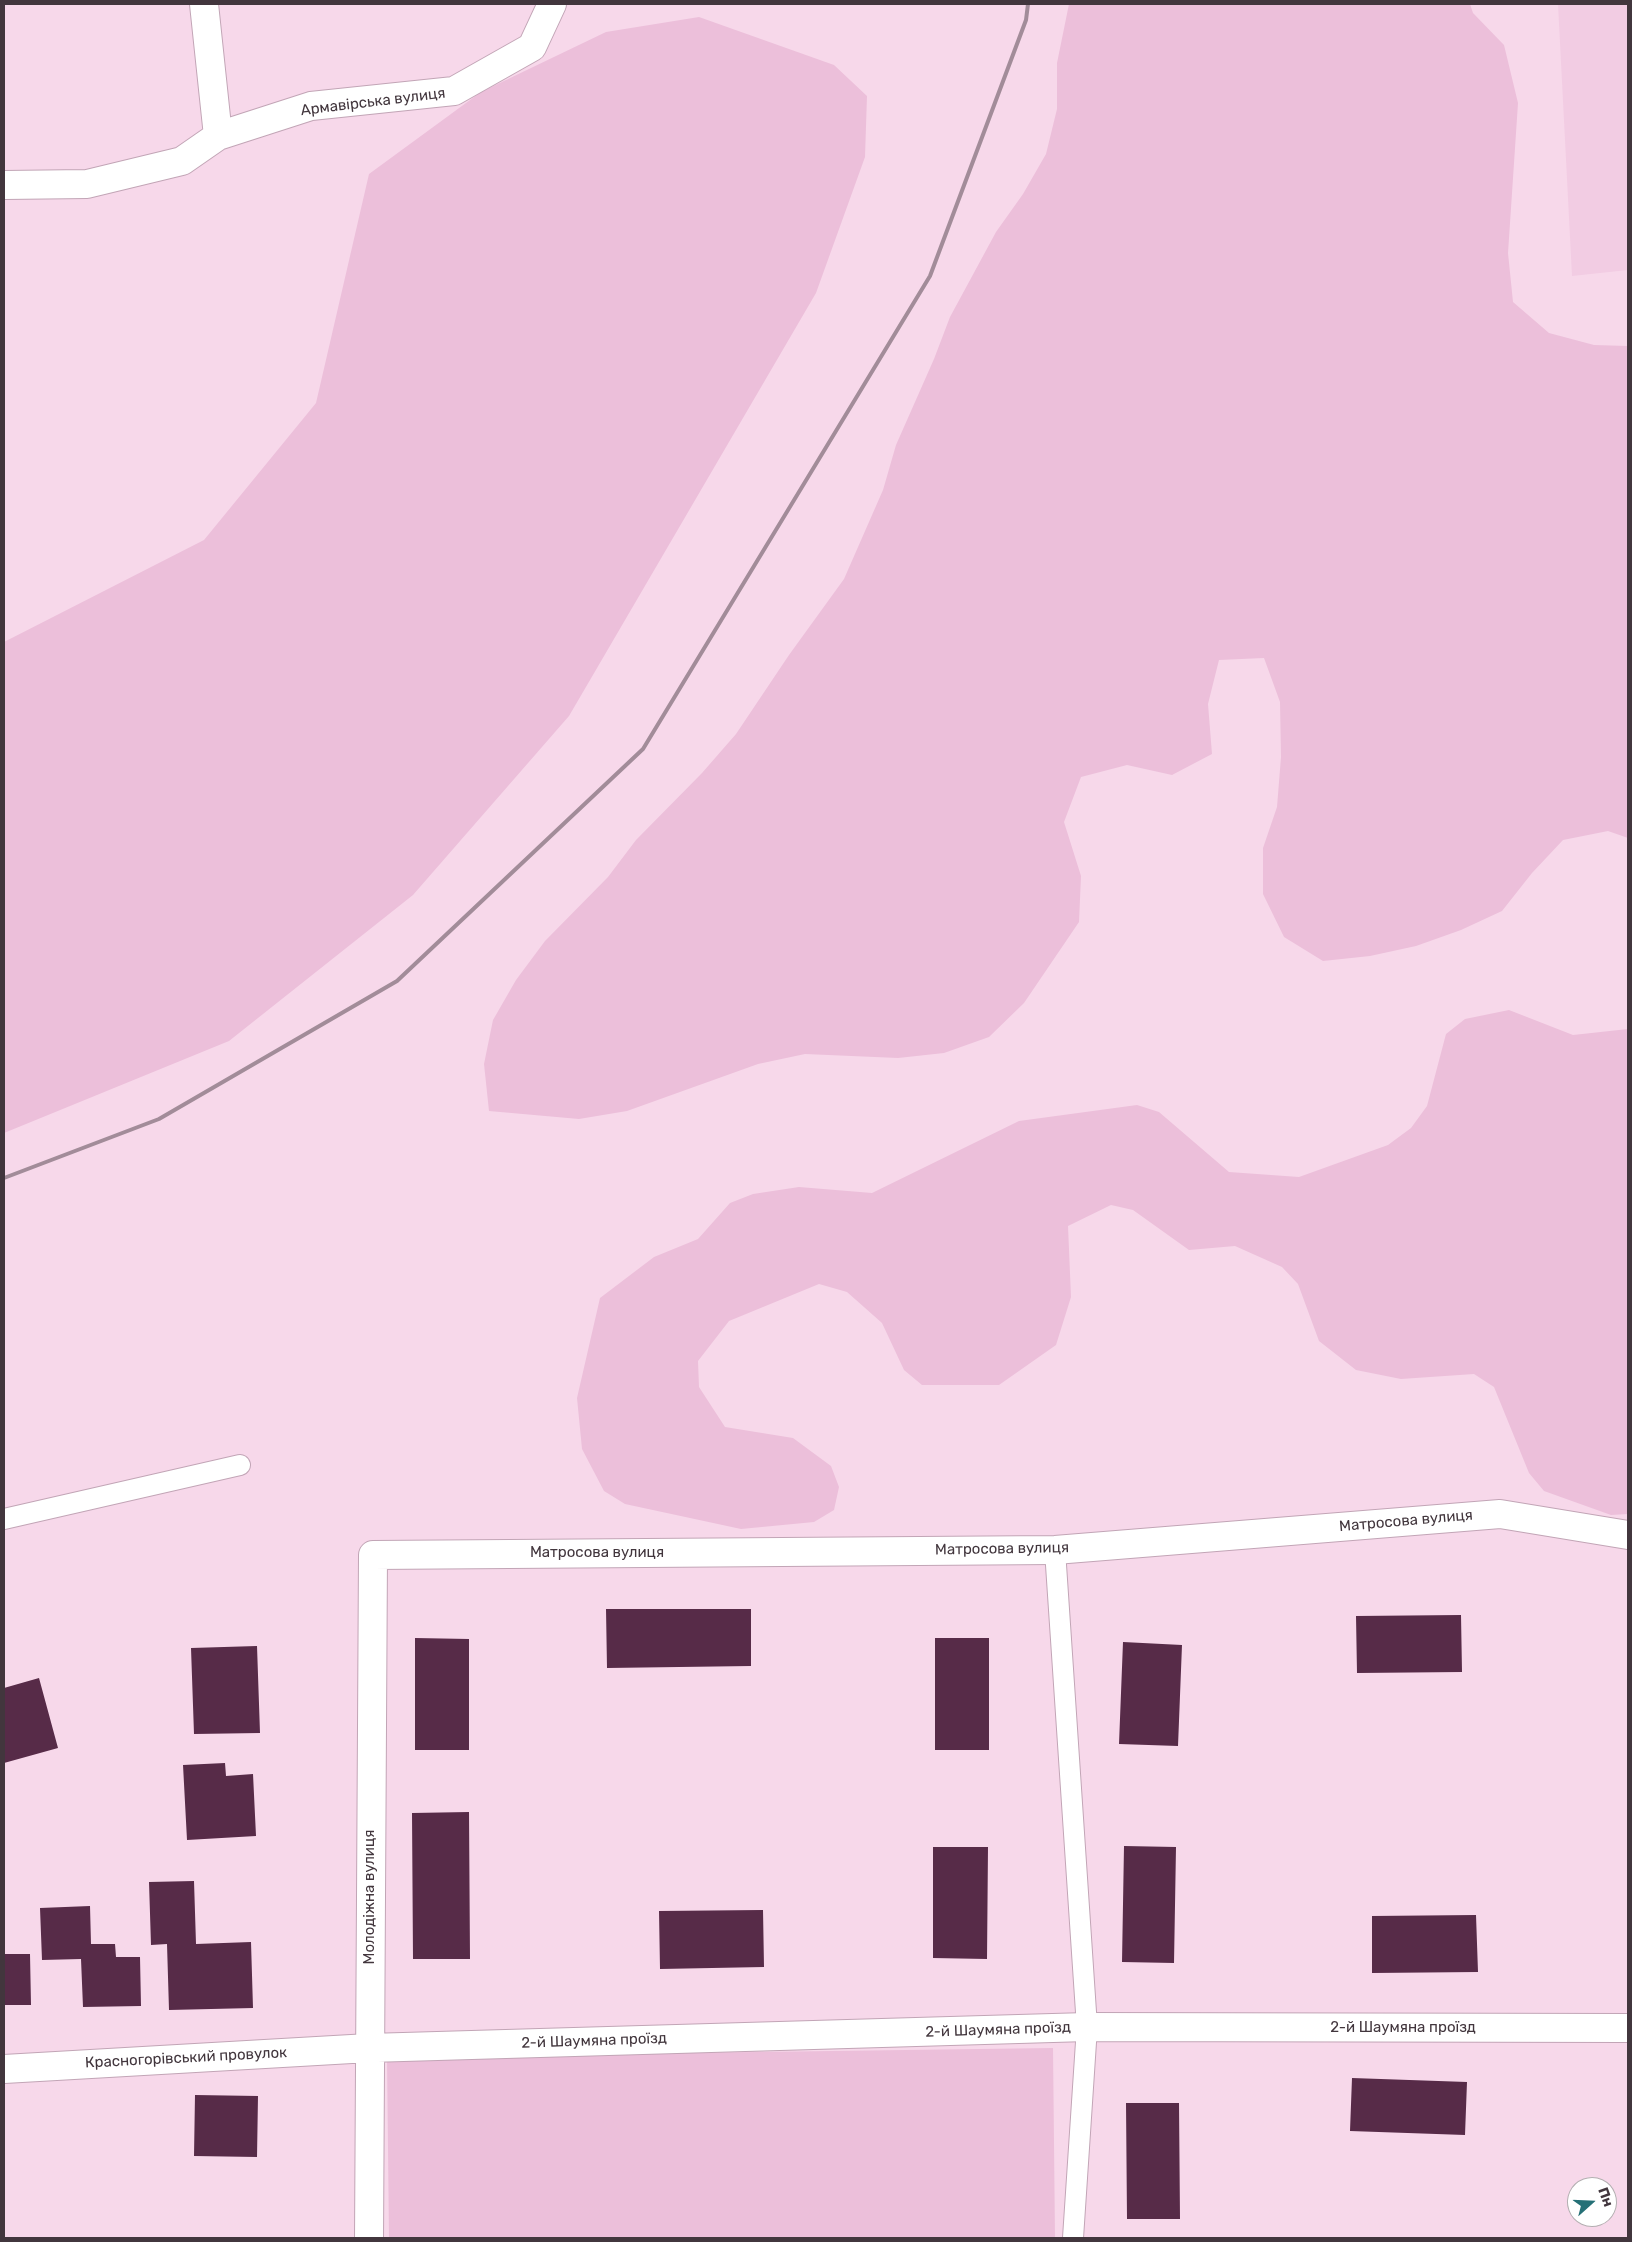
<!DOCTYPE html>
<meta charset="utf-8">
<style>
body{margin:0}
#map{position:relative;width:1632px;height:2242px;overflow:hidden;background:#f7d8ea;font-family:Rubik,sans-serif}
canvas{display:block}
.frame{position:absolute;inset:0;border:5px solid #42363d;pointer-events:none}
.north{position:absolute;left:1567px;top:2177px;width:50px;height:50px;box-sizing:border-box;background:#fff;border:1px solid #b3afb1;border-radius:50%;rotate:70deg;font-size:14px;font-weight:700;line-height:20px;text-align:center;color:#42363d}
.north::after{content:'';display:block;margin:auto;width:18px;height:22px;background:#257076;clip-path:polygon(50% 0,100% 100%,50% 72%,0 100%)}
</style>
<div id="map">
<canvas width="1632" height="2242"></canvas>
<div class="frame"></div>
<div class="north">Пн</div>
</div>
<script>
const context = document.querySelector('canvas').getContext('2d');
context.lineJoin = 'round';
function fill(path, color) { context.fillStyle = color; context.fill(path, 'evenodd'); }
const poly = rows => new Path2D(rows.map(r => 'M' + r).join(''));
function trace(path, color, width, dash) { context.strokeStyle = color; context.lineWidth = width; context.lineCap = dash ? 'butt' : 'round'; context.setLineDash(dash || []); context.stroke(path); }
function write(font, color, halo, rows, align = 'center') {
  context.font = font + ' Rubik,sans-serif'; context.lineWidth = 5; context.setLineDash([]); context.textBaseline = 'middle'; context.strokeStyle = halo; context.fillStyle = color; for (const [text, x, y, turn = 0] of rows) {
    context.save(); context.translate(x, y); context.rotate((+turn || 0) * Math.PI / 180); context.textAlign = isNaN(turn) ? turn : align; if (halo) context.strokeText(text, 0, 0); context.fillText(text, 0, 0); context.restore();
  }
}
fill(poly([
 [1558,4,1628,4,1628,270,1572,276]
]), '#f2cce3');
fill(poly([
 [1069,4,1470,4,1473,13,1504,45,1518,103,1508,253,1513,302,1549,333,1594,345,1628,346,1628,838,1608,831,1563,840,1532,873,1502,911,1461,930,1416,946,1370,956,1323,961,1284,937,1263,894,1263,848,1277,807,1281,757,1280,702,1264,658,1219,660,1208,704,1212,754,1172,775,1127,765,1081,777,1064,822,1081,876,1079,922,1024,1003,989,1037,944,1053,898,1058,805,1054,758,1064,627,1111,579,1119,489,1111,484,1064,493,1020,516,980,545,941,608,877,636,840,702,773,736,734,789,655,844,579,883,490,896,445,934,359,950,317,996,232,1023,194,1046,154,1057,109,1057,63],
 [699,17,834,65,867,96,865,157,816,293,569,716,413,895,229,1041,4,1133,4,642,204,540,316,403,369,174,481,92,606,32],
 [1509,1010,1573,1035,1628,1029,1628,1514,1611,1515,1544,1491,1529,1473,1494,1387,1474,1374,1401,1379,1356,1370,1319,1341,1298,1284,1282,1267,1235,1246,1189,1250,1133,1210,1111,1205,1068,1226,1071,1297,1056,1345,999,1385,922,1385,904,1370,882,1323,847,1292,819,1284,729,1321,698,1361,699,1387,725,1427,793,1438,831,1466,839,1487,834,1510,814,1522,741,1529,625,1504,604,1491,582,1449,577,1398,600,1298,654,1257,698,1239,730,1203,753,1194,799,1187,872,1193,1019,1121,1137,1105,1159,1112,1229,1172,1299,1177,1388,1145,1411,1128,1427,1106,1446,1034,1465,1019],
 [1053,2048,1055,2238,389,2238,387,2057]
]), '#ecbfda');
fill(poly([
 [606,1609,751,1609,751,1666,607,1668],
 [1461,1615,1462,1672,1357,1673,1356,1616],
 [415,1638,469,1639,469,1750,415,1750],
 [935,1638,989,1638,989,1750,935,1750],
 [1123,1642,1182,1645,1178,1746,1119,1744],
 [257,1646,260,1733,194,1734,191,1648],
 [39,1678,58,1748,4,1763,4,1688],
 [225,1763,226,1776,253,1774,256,1836,187,1840,183,1765],
 [469,1812,470,1959,413,1959,412,1813],
 [1124,1846,1176,1847,1174,1963,1122,1962],
 [933,1847,988,1847,987,1959,933,1958],
 [194,1881,196,1944,251,1942,253,2008,169,2010,167,1944,151,1945,149,1882],
 [90,1906,91,1944,115,1944,116,1957,140,1957,141,2006,83,2007,81,1959,42,1960,40,1908],
 [763,1910,764,1967,660,1969,659,1911],
 [1476,1915,1478,1972,1372,1973,1372,1916],
 [4,1954,30,1954,31,2005,4,2005],
 [1352,2078,1467,2082,1465,2135,1350,2131],
 [195,2095,258,2096,257,2157,194,2156],
 [1126,2103,1179,2103,1180,2219,1127,2219]
]), '#572b48');
const lane = poly([
 [4,1519,240,1465],
 [1055,1550,1087,2027,1073,2238]
]);
const street = poly([
 [218,136,311,106,454,91,532,47,552,4],
 [4,185,87,184,182,161,218,136,204,4],
 [4,2069,369,2048,1087,2027,1628,2028],
 [369,2238,373,1555,1055,1550,1500,1514,1628,1535]
]);
trace(lane, '#c2a5b6', 22);
trace(street, '#c2a5b6', 30);
trace(lane, '#fff', 20);
trace(street, '#fff', 28);
trace(poly([
 [4,1178,159,1119,397,981,643,749,930,276,1026,20,1028,4]
]), '#a28c99', 4);
write('15px', '#42363d', '#fff', [
 ["Армавірська вулиця",373,102,-7],
 ["Матросова вулиця",1406,1521,-5],
 ["Матросова вулиця",1002,1549,-1],
 ["Матросова вулиця",597,1553],
 ["Молодіжна вулиця",370,1897,-90],
 ["2-й Шаумяна проїзд",1403,2028],
 ["2-й Шаумяна проїзд",998,2030,-2],
 ["2-й Шаумяна проїзд",594,2041,-2],
 ["Красногорівський провулок",186,2058,-3]
]);
</script>
